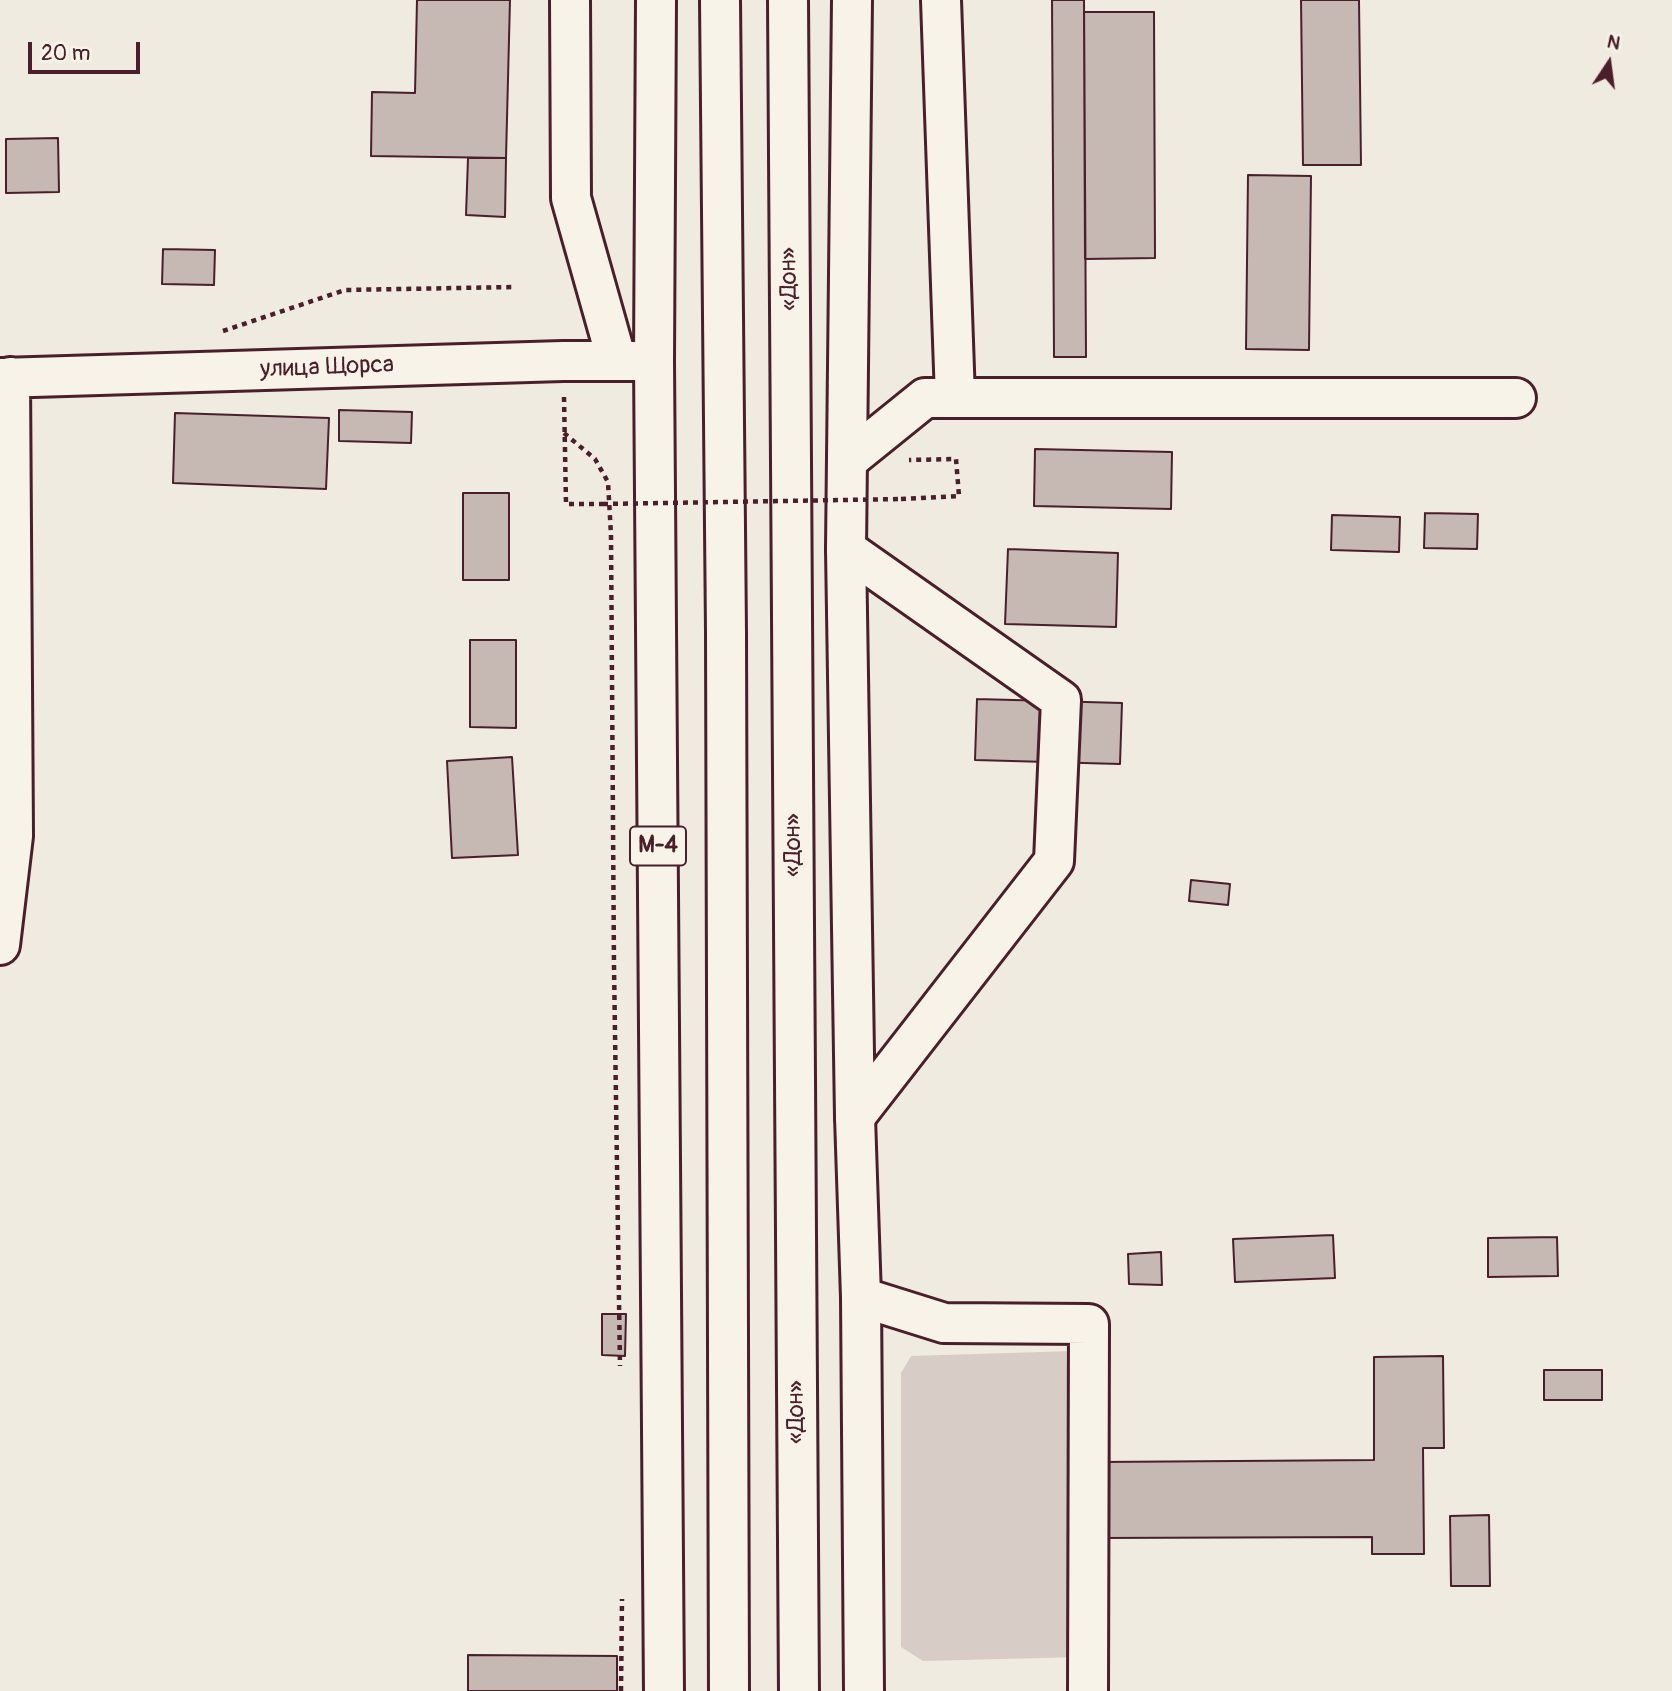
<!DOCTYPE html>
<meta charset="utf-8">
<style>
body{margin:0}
#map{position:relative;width:1672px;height:1691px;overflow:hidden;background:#f0ebe0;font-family:Pangolin,sans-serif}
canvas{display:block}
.north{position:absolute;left:1574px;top:28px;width:70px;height:70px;-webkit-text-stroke:5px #f7f3e8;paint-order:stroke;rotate:13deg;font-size:19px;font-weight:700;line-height:28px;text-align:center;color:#4a1f2b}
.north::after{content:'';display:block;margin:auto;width:24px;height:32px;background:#4a1f2b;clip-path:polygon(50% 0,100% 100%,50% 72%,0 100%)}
.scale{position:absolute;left:28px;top:42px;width:112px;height:32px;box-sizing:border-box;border:4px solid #4a1f2b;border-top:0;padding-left:9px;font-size:21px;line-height:24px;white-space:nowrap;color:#4a1f2b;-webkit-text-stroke:5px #f7f3e8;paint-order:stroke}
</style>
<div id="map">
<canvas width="1672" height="1691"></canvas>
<div class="north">N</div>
<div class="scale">20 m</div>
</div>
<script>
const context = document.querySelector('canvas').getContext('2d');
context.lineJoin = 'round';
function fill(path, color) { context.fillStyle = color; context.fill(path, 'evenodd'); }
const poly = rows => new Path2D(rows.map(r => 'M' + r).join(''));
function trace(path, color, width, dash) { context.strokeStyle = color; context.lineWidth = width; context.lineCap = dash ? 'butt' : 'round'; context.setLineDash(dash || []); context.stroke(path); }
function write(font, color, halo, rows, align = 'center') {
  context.font = font + ' Pangolin,sans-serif'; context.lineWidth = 6; context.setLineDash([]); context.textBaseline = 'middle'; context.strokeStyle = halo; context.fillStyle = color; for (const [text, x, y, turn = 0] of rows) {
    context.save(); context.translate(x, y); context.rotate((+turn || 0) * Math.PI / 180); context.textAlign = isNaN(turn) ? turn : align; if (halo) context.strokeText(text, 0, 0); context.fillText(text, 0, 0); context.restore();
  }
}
fill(poly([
 [1073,1351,1081,1657,923,1661,901,1647,901,1373,911,1356]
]), '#d8cdc6');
const building = poly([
 [417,0,510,0,506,158,371,156,372,92,415,93,417,0],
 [1052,0,1084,0,1086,357,1054,357,1052,0],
 [1301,0,1359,0,1361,165,1303,165,1301,0],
 [1084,12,1154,12,1155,258,1085,259,1084,12],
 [58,138,59,192,6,193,6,139,58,138],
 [468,158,506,158,505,217,466,215,468,158],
 [1248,175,1311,176,1309,350,1246,349,1248,175],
 [163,249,215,250,214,285,162,284,163,249],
 [339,410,412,412,411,443,339,441,339,410],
 [175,413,329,418,326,489,173,483,175,413],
 [1035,449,1172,452,1171,509,1034,506,1035,449],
 [463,493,509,493,509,580,463,580,463,493],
 [1425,513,1478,514,1477,549,1424,548,1425,513],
 [1332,515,1400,517,1399,552,1331,550,1332,515],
 [1008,549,1118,553,1116,627,1005,624,1008,549],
 [470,640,516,640,516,728,470,727,470,640],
 [977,699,1122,703,1120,764,975,760,977,699],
 [512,757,518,855,452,858,447,761,512,757],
 [1191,880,1230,884,1228,905,1189,901,1191,880],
 [1333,1235,1335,1278,1235,1282,1233,1239,1333,1235],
 [1557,1237,1558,1276,1488,1277,1488,1238,1557,1237],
 [1161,1252,1162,1285,1129,1284,1128,1254,1161,1252],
 [602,1314,626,1314,625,1356,602,1355,602,1314],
 [1443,1356,1444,1448,1423,1448,1424,1554,1372,1554,1372,1537,1099,1538,1099,1462,1374,1460,1374,1357,1443,1356],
 [1544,1370,1602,1370,1602,1400,1544,1400,1544,1370],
 [1489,1515,1490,1586,1451,1586,1450,1516,1489,1515],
 [468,1655,617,1656,617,1691,468,1691,468,1655]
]);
fill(building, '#c6b8b3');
trace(building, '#4a1f2b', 2);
const minor = poly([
 [570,0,571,198,617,361],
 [941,0,955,398],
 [0,378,563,361,654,361],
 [847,461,925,398,1516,398],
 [846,549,1061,700,1054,861,855,1117],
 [0,945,13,836,10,377],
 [861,1297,944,1323,1089,1324,1088,1691]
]);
const major = poly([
 [852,0,846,549,855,1117,861,1297,864,1691]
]);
const highway = poly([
 [656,0,654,361,664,1691],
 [720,0,726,632,729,1691],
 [788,0,799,1691]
]);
trace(minor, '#4a1f2b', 44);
trace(major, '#4a1f2b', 44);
trace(highway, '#4a1f2b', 44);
trace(poly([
 [223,331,345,290,515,287],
 [564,397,566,504,603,504],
 [564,433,595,459,608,482,611,535,614,966,620,1366],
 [901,499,959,496,956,459,909,460],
 [621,1691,622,1599]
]), '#4a1f2b', 4.5, [5, 5]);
trace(minor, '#f7f3e8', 38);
trace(major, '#f7f3e8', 38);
trace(highway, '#f7f3e8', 38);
trace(poly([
 [603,504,901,499]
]), '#4a1f2b', 4.5, [5, 5]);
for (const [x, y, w] of [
 [658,846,56]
]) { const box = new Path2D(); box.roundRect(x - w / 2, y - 19.5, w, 39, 5); context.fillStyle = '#f7f3e8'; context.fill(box); trace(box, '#4a1f2b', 2); }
write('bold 23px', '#4a1f2b', null, [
 ["М-4",658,846]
]);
write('24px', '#4a1f2b', '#f7f3e8', [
 ["«Дон»",790,279,-91],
 ["улица Щорса",327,368,-2],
 ["«Дон»",794,845,-90],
 ["«Дон»",797,1412,-90]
]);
</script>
